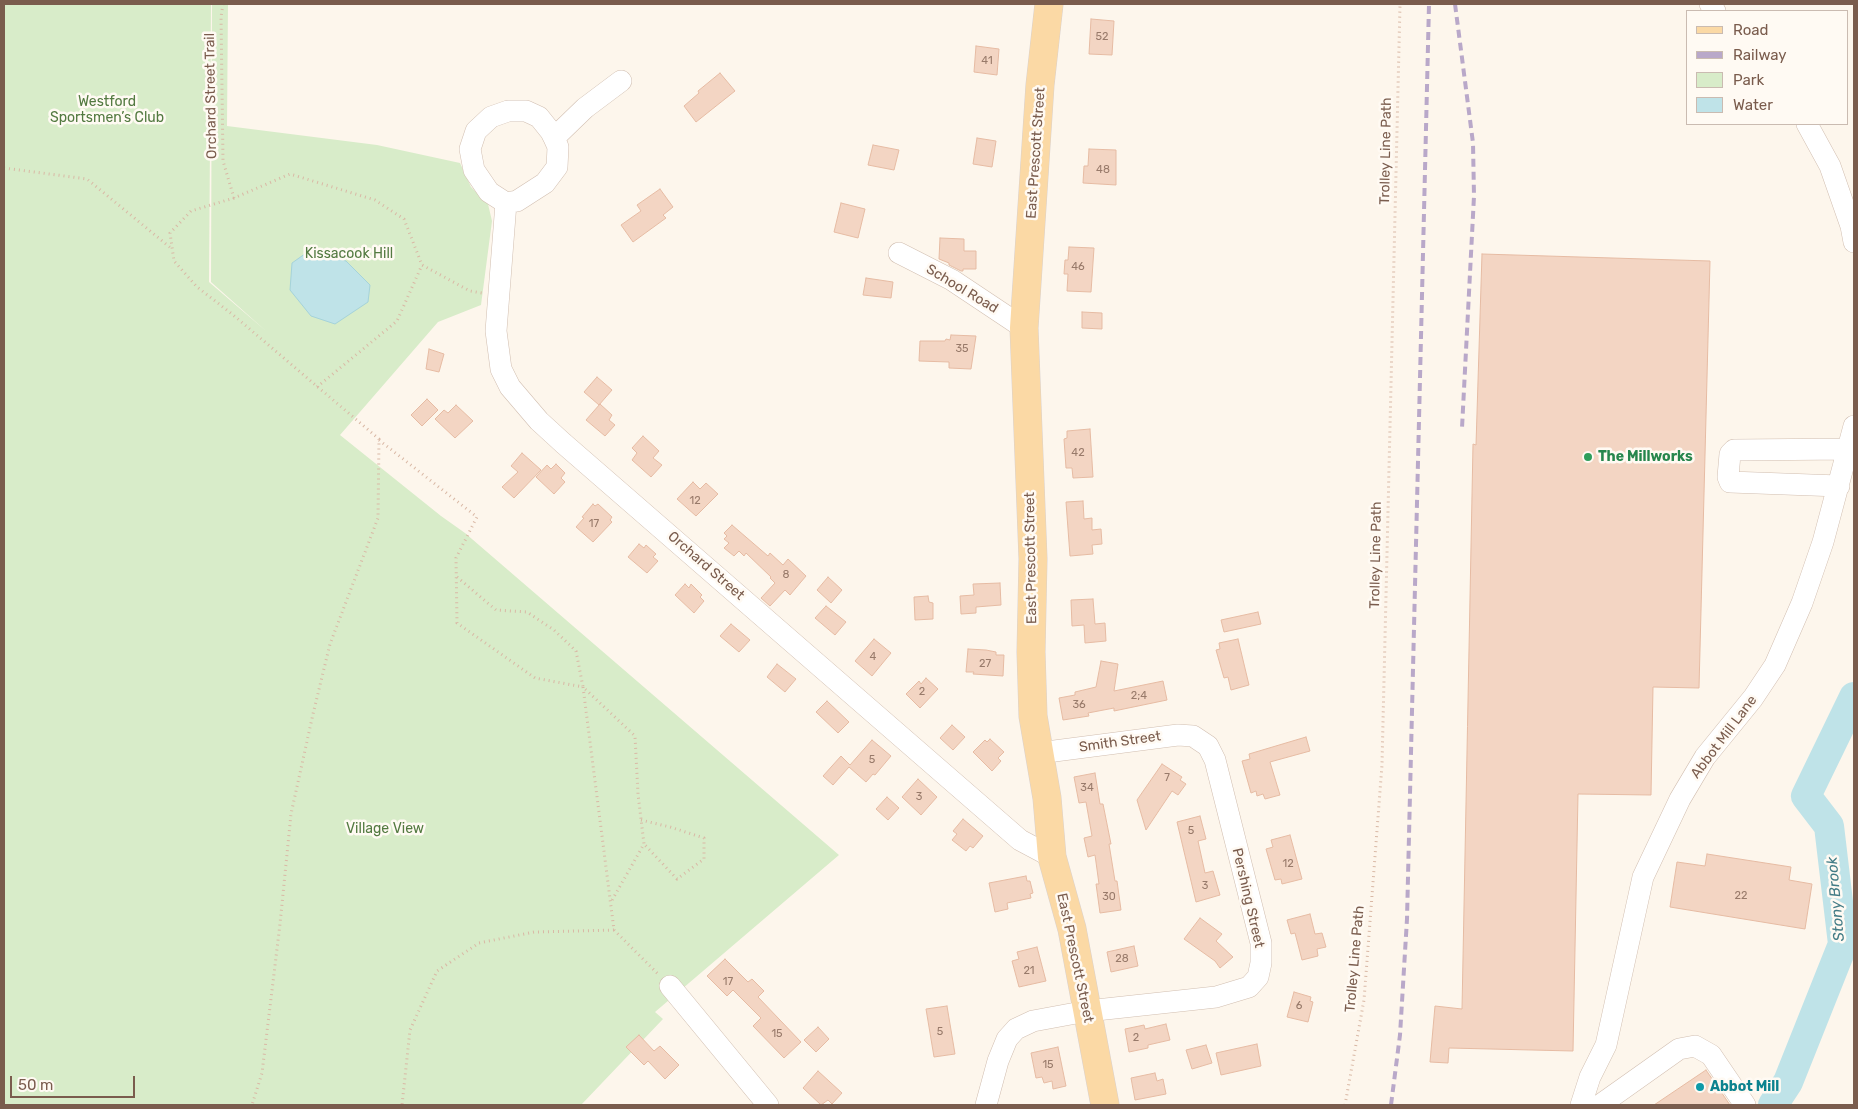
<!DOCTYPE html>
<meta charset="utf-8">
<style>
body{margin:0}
#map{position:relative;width:1858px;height:1109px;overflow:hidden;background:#fdf6ec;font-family:Rubik,sans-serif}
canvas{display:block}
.frame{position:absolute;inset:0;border:5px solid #7a5c4d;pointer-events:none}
.legend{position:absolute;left:1686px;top:10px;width:162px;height:115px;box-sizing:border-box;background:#fffaf3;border:1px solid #cabbb1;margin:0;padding:6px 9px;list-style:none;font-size:15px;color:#7a5c4d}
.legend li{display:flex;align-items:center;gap:10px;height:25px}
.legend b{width:25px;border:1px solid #cabbb1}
.scale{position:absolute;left:10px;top:1076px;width:125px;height:22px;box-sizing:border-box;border:2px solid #7a5c4d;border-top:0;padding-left:6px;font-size:15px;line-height:18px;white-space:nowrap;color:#7a5c4d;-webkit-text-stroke:4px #fffaf3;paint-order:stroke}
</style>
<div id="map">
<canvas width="1858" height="1109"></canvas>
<div class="frame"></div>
<ul class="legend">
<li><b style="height:6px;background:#fbd9a5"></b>Road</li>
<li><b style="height:6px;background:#b9a8c9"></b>Railway</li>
<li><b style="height:14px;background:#d8ecc9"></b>Park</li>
<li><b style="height:14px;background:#bfe3e8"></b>Water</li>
</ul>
<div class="scale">50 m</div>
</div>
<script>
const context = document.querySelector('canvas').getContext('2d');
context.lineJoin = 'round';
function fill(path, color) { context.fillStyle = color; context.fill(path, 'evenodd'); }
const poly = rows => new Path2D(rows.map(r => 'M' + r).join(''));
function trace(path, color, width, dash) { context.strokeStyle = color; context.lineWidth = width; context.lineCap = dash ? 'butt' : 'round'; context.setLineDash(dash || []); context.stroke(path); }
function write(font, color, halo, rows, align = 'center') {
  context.font = font + ' Rubik,sans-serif'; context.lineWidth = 5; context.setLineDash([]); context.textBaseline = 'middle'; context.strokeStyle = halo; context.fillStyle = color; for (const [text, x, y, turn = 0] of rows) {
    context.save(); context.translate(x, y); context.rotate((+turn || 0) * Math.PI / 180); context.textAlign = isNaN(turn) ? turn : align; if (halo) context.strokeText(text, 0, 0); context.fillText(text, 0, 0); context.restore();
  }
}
fill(poly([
 [4,4,211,4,209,282,266,331,211,282,212,4,228,4,227,126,377,145,460,163,471,187,488,204,492,221,481,305,438,322,340,435,441,516,465,533,839,855,655,1012,663,1019,581,1105,4,1105]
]), '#d8ecc9');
const water = poly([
 [309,251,346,261,370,285,368,302,335,324,311,316,290,290,292,263,309,251]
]);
fill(water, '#bfe3e8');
trace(water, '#a5d3da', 1);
trace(poly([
 [1773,1105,1788,1082,1843,944,1829,826,1806,796,1854,697]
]), '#bfe3e8', 30);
const building = poly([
 [1091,19,1114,21,1112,55,1089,54,1091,19],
 [976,46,999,49,997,75,974,72,976,46],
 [720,73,735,91,696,122,684,106,699,93,698,91,720,73],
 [977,138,996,141,992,167,973,164,977,138],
 [873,145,899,150,894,170,868,165,873,145],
 [1089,149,1116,150,1116,185,1083,183,1084,166,1088,166,1089,149],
 [660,189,673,207,663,215,666,218,633,242,621,225,641,211,637,205,660,189],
 [841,203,865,209,858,238,834,232,841,203],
 [940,238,964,239,964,251,976,251,976,269,963,269,963,271,961,271,949,265,949,263,939,259,940,238],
 [1069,247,1094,248,1091,292,1067,291,1068,274,1064,274,1065,260,1068,260,1069,247],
 [1482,254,1710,261,1699,688,1653,687,1651,795,1578,794,1573,1051,1449,1048,1448,1063,1430,1062,1435,1006,1462,1009,1473,444,1476,445,1482,254],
 [866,278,893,282,891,298,863,295,866,278],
 [1082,312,1102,313,1102,329,1082,328,1082,312],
 [951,335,976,336,971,369,949,368,949,362,919,361,920,341,945,341,946,339,950,340,951,335],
 [429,349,444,354,439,372,426,369,429,349],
 [597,377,612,390,599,405,584,392,597,377],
 [427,399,438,410,422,426,411,415,427,399],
 [600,404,612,415,609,420,615,425,605,436,586,420,600,404],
 [456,405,473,421,455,438,435,419,444,410,448,413,456,405],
 [1090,429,1093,477,1073,478,1072,468,1066,468,1064,439,1067,438,1067,431,1090,429],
 [643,436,659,451,653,458,662,465,651,477,632,460,637,453,632,448,643,436],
 [522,453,541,470,514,498,502,487,518,472,511,466,522,453],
 [556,464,565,473,561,478,565,482,554,494,536,477,547,465,551,469,556,464],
 [693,482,700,489,706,483,718,494,696,516,677,499,693,482],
 [1083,501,1084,519,1092,518,1092,530,1101,529,1102,544,1092,545,1093,554,1070,556,1066,502,1083,501],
 [593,504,595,506,598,504,612,517,610,520,612,522,593,542,576,527,584,518,582,517,593,504],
 [732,525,768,556,770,553,783,565,788,559,806,576,790,595,785,590,770,606,761,598,775,583,770,578,771,577,746,553,744,556,739,551,734,556,724,548,729,543,724,539,727,536,724,533,732,525],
 [639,544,644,548,646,545,656,554,653,557,658,561,647,573,628,557,639,544],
 [828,577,842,590,831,603,817,590,828,577],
 [1000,583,1001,605,976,607,976,613,961,614,960,596,974,595,973,584,1000,583],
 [685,584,689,588,691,584,702,595,700,597,704,601,694,613,675,595,685,584],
 [928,596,929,602,933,603,933,619,915,620,914,597,928,596],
 [1093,599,1095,624,1105,623,1106,641,1085,643,1084,625,1072,626,1071,600,1093,599],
 [826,606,846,622,835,635,815,618,826,606],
 [1258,612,1261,624,1224,632,1221,620,1258,612],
 [731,624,750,640,739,652,720,636,731,624],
 [874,639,891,653,872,676,855,661,874,639],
 [1238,639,1249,685,1231,690,1228,677,1224,678,1216,650,1220,649,1219,643,1238,639],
 [968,649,986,650,996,652,996,655,1004,655,1003,676,973,674,974,672,966,672,968,649],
 [1101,661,1118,664,1114,691,1163,681,1167,700,1114,711,1114,708,1088,713,1089,716,1063,720,1059,698,1075,695,1075,692,1096,687,1101,661],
 [777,664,796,679,785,692,767,677,777,664],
 [926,678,938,689,920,708,906,694,919,681,921,684,926,678],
 [827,701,849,722,838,733,816,712,827,701],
 [952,725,965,737,953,750,940,738,952,725],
 [1306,737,1310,751,1270,762,1280,795,1265,799,1263,794,1257,796,1256,791,1251,793,1242,761,1250,759,1249,754,1306,737],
 [990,739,1004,752,998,758,1001,761,992,771,973,752,985,740,987,742,990,739],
 [872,740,891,756,875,775,873,774,866,782,849,767,833,785,823,776,841,756,850,765,872,740],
 [1162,764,1182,777,1180,780,1186,784,1178,795,1172,791,1146,830,1137,800,1162,764],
 [1095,773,1100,804,1103,804,1111,844,1109,844,1115,881,1117,881,1121,910,1100,913,1096,884,1099,884,1095,855,1088,857,1084,838,1092,836,1086,802,1079,803,1074,777,1095,773],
 [918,779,937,797,921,815,902,797,918,779],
 [887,797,899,808,888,820,876,809,887,797],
 [1200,816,1206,839,1198,841,1205,873,1213,871,1220,895,1196,902,1177,822,1200,816],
 [963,819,983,836,973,848,970,846,966,851,952,840,957,834,953,831,963,819],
 [1290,835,1302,879,1282,884,1281,879,1275,880,1266,849,1273,847,1271,840,1290,835],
 [1707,854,1791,867,1789,880,1812,884,1805,929,1670,907,1677,862,1705,866,1707,854],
 [1026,876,1027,881,1030,881,1033,893,1030,894,1031,898,1007,903,1008,909,995,912,989,883,1026,876],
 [1310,914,1315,934,1322,933,1326,947,1317,949,1318,956,1302,960,1295,933,1291,934,1287,920,1310,914],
 [1200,918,1222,934,1216,941,1233,957,1220,968,1215,961,1184,939,1200,918],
 [1134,946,1138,966,1111,972,1107,952,1134,946],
 [1037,947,1046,981,1019,987,1012,961,1019,959,1017,952,1037,947],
 [725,959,748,982,752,979,764,991,758,997,801,1042,784,1058,753,1026,761,1018,733,990,727,996,707,976,725,959],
 [1294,992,1311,997,1310,1001,1313,1002,1308,1022,1287,1017,1294,992],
 [947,1006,955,1054,934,1057,926,1009,947,1006],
 [1166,1024,1170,1040,1148,1045,1148,1048,1129,1052,1125,1029,1144,1025,1145,1029,1166,1024],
 [818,1027,829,1039,816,1052,804,1040,818,1027],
 [639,1035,654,1051,660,1046,679,1065,665,1079,648,1061,644,1065,626,1047,639,1035],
 [1257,1044,1261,1066,1221,1075,1216,1053,1257,1044],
 [1206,1045,1212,1063,1192,1069,1186,1050,1206,1045],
 [1058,1047,1066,1086,1053,1089,1052,1081,1044,1083,1042,1077,1036,1078,1031,1053,1058,1047],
 [1706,1070,1730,1105,1654,1105,1706,1070],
 [818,1071,842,1093,832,1104,828,1100,821,1105,803,1088,818,1071],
 [1155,1073,1157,1081,1163,1079,1166,1094,1135,1100,1131,1078,1155,1073]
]);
fill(building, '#f3d5c3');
trace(building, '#e6bba3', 1);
const minor = poly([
 [1710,4,1715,11],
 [621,81,585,108,554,138,551,132,539,117,526,111,508,111,491,117,476,131,470,149,474,170,489,192,506,203,496,331,501,369,510,387,539,421,563,443,1020,840,1052,857],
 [1807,124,1830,166,1851,226,1854,242],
 [506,203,517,201,545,183,557,167,558,147,554,138],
 [899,253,952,280,1024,328],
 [1839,486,1730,482,1728,477,1730,454,1734,450,1849,449],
 [670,986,768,1105],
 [986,1105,998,1061,1007,1039,1016,1029,1033,1021,1087,1011,1216,997,1249,987,1258,977,1261,963,1261,943,1215,760,1208,746,1193,736,1178,735,1039,753],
 [1581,1105,1590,1077,1606,1045,1643,877,1680,799,1705,757,1753,698,1775,665,1802,603,1823,542,1854,426],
 [1600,1105,1679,1049,1695,1046,1711,1055,1745,1105]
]);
const major = poly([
 [1049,4,1040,85,1024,328,1033,559,1031,652,1033,716,1047,798,1052,857,1072,929,1105,1105]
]);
trace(minor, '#d1beb0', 22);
trace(major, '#dad1cd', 29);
trace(poly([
 [223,4,221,17,223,161,234,198,290,174,375,200,404,219,422,265,470,291,482,293],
 [4,168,87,179,172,249],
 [234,198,191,211,170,233,174,261,197,287,232,314,379,439,378,518,330,644,313,714,291,814,280,924,262,1073,252,1105],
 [317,387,397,321,422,265],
 [379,440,477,517,456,558,457,623,535,678,583,687,614,930,534,932,479,943,437,971,410,1030,402,1105],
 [457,577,496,610,527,612,554,630,576,651,583,687,635,736,638,794,644,844,611,902],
 [641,820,670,827,704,838,704,859,677,879,644,844],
 [614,930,658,974],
 [1345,1105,1364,1000,1382,765,1400,4]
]), '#d9b8a5', 3, [1, 4]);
trace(minor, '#fff', 21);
trace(major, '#fbd9a5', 28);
trace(poly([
 [1455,4,1473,143,1474,196,1462,428],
 [1391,1105,1400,1035,1407,919,1429,4]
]), '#b9a8c9', 4, [8, 5]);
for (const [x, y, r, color] of [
 [1588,457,5,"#2e9e5b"],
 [1700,1087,5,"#0f9aa8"]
]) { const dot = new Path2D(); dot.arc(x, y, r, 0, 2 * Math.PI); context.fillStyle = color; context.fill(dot); trace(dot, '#fffaf3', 2); }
write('11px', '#987a6a', null, [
 ["52",1102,37],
 ["41",987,61],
 ["48",1103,170],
 ["46",1078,267],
 ["35",962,349],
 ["42",1078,453],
 ["12",695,501],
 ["17",594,524],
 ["8",786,575],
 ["4",873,657],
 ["27",985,664],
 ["2",922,692],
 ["2;4",1139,696],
 ["36",1079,705],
 ["5",872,760],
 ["7",1167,778],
 ["34",1087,788],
 ["3",919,797],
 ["5",1191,831],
 ["12",1288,864],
 ["3",1205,886],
 ["22",1741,896],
 ["30",1109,897],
 ["28",1122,959],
 ["21",1029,971],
 ["17",728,982],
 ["6",1299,1006],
 ["5",940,1032],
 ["15",777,1034],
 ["2",1136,1038],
 ["15",1048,1065]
]);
write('14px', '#7a5c4d', '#fffaf3', [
 ["Orchard Street Trail",211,96,-91],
 ["Trolley Line Path",1386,151,-89],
 ["East Prescott Street",1036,153,-86],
 ["School Road",962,289,31],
 ["Trolley Line Path",1376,555,-89],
 ["East Prescott Street",1031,558,-91],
 ["Orchard Street",706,566,41],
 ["Abbot Mill Lane",1724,737,-53],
 ["Smith Street",1120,742,-8],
 ["Pershing Street",1248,898,77],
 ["East Prescott Street",1075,958,78],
 ["Trolley Line Path",1355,959,-85]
]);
write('14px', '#537a41', '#fffaf3', [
 ["Westford",107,102],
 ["Sportsmen’s Club",107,118],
 ["Kissacook Hill",349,254],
 ["Village View",385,829]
]);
write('bold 14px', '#27864d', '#fffaf3', [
 ["The Millworks",1598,457]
], 'left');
write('bold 14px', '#0d838f', '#fffaf3', [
 ["Abbot Mill",1710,1087]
], 'left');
write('italic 15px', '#437c86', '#fffaf3', [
 ["Stony Brook",1836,899,-95]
]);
</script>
